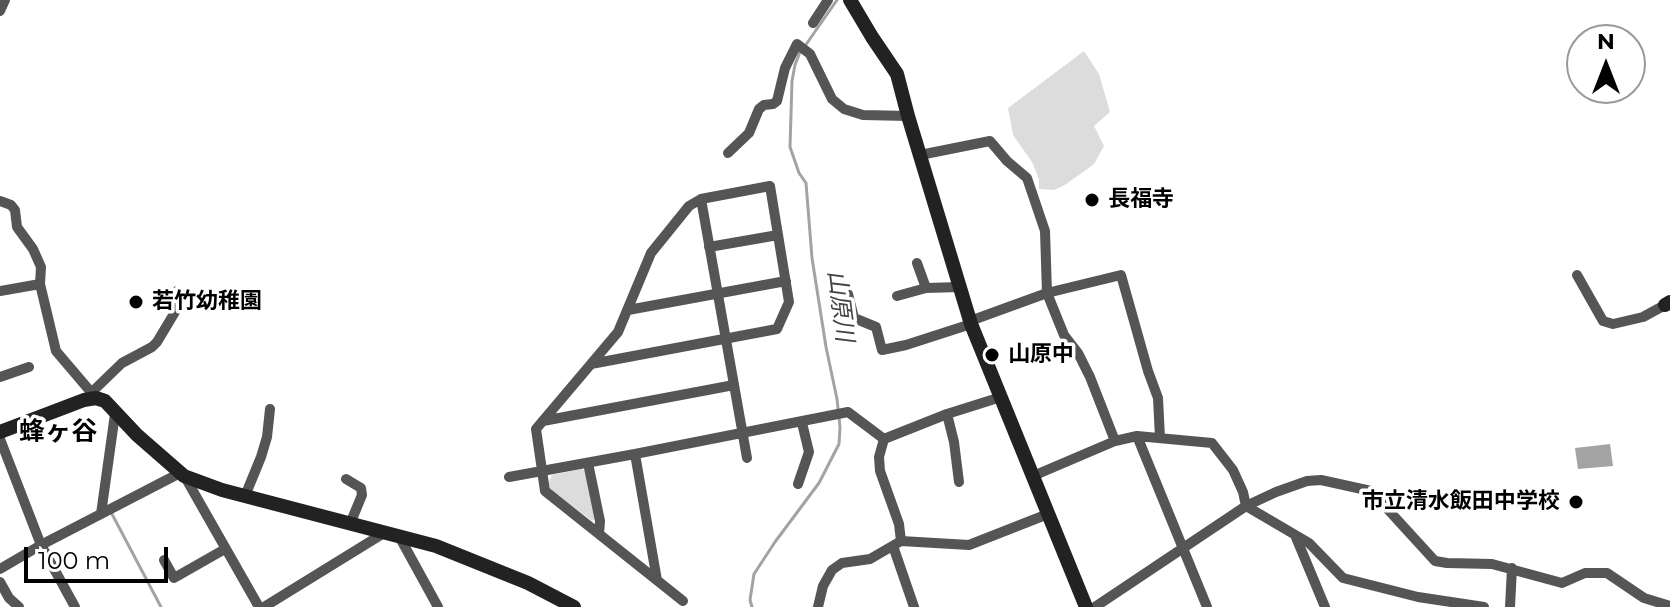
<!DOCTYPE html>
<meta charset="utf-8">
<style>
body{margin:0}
#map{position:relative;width:1670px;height:607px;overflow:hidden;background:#fff;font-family:Montserrat,sans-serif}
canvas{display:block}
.north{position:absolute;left:1566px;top:24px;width:80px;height:80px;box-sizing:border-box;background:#fff;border:2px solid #999;border-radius:50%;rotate:0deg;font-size:22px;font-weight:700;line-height:32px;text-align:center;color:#000}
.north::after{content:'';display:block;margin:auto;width:28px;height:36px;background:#000;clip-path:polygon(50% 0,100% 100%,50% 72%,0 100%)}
.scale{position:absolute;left:24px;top:547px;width:144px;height:36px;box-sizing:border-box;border:4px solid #000;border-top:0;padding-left:10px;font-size:24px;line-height:28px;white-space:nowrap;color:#000;-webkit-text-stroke:6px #fff;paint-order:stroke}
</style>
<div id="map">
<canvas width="1670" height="607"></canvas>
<div class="north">N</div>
<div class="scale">100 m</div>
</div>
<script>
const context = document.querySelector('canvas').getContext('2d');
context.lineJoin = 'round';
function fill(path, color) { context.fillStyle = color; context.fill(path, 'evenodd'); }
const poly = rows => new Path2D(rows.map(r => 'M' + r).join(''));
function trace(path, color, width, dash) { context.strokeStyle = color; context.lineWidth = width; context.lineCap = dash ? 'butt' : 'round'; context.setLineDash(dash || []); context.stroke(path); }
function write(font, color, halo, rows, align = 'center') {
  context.font = font + ' Montserrat,"Noto Sans JP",sans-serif'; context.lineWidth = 7; context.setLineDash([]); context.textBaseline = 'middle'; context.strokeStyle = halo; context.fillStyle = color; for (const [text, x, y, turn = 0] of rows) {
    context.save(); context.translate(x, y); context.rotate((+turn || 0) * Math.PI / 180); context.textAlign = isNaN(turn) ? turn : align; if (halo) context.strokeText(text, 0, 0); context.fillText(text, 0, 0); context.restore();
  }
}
fill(poly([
 [1084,51,1099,74,1110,112,1094,126,1104,146,1094,164,1065,185,1054,190,1039,189,1039,179,1032,162,1013,135,1008,108],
 [582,469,587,473,595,519,592,521,550,489,549,482,552,475]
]), '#dcdcdc');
fill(poly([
 [1610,444,1613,466,1578,469,1575,448]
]), '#a3a3a3');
trace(poly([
 [805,46,837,0],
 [112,514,161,607],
 [752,607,750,600,754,574,775,542,819,483,839,444,840,427,837,399,826,347,812,258,806,183,799,173,790,147,792,81,795,65,800,52]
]), '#a3a3a3', 3);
trace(poly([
 [0,11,5,0],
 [813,23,828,0],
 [728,153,749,133,759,109,764,105,773,104,777,101,785,68,797,44,810,54,832,99,844,109,863,115,908,116],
 [920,155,990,141,1007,161,1027,178,1045,231,1047,293,1064,335,1078,353,1090,377,1115,441],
 [701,199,747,458],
 [0,201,11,205,15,210,17,227,33,249,41,267,40,284,56,351,96,398],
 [709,247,778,235],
 [917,263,926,288,960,287],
 [1577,275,1603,321,1613,324,1643,317,1665,305],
 [0,291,40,284],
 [848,294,854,318,876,327,882,350,906,345,971,324],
 [897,296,926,288],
 [628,310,786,281],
 [970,321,1047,293,1121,275,1148,371,1158,398,1160,438],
 [591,364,777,329,789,302,770,186,701,199,689,206,651,253,618,332,591,364,536,429,545,491,683,601],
 [0,377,29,367],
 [92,392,122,363,152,347,157,342,175,312,177,291],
 [947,414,954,442,959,482],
 [543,421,734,385],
 [1137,436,1207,607],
 [0,439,41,545,75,607],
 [635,454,657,580],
 [588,463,600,521,599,534],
 [1033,476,1115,441,1137,436,1212,443,1233,470,1243,492,1246,506,1309,543,1343,578,1418,597,1484,607],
 [185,477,259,607],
 [509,477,635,454,848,412,884,439,947,414,1001,397],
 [346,479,361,488,362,495,350,524],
 [798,484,809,452,802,423],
 [245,496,261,457,267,437,270,409],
 [101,514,115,414],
 [1295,535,1325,607],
 [399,536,438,607],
 [901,541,969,545,1048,514],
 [893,546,914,607],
 [164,560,174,578,225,549],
 [0,569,41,545,180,473],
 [0,582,9,598,19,607],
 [264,607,384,533],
 [818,607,823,586,832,570,842,563,870,559,901,541,899,524,880,471,879,457,884,439],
 [1095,607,1246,506,1276,492,1307,481,1321,480,1371,491,1435,561,1447,563,1492,564,1562,583,1585,573,1607,573,1644,598,1670,606],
 [1510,607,1512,568]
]), '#555', 10);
trace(poly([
 [850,0,872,37,897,74,908,116,971,324,1086,607],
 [1665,305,1670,302],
 [0,432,84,400,96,398,105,401,137,435,184,476,222,490,436,546,528,583,574,607]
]), '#222', 14);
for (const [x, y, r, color] of [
 [1092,200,8,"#000"],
 [136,302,8,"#000"],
 [992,355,8,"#000"],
 [1576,502,8,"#000"]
]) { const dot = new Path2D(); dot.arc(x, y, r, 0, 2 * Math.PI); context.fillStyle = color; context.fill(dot); trace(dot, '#fff', 3); }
write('bold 22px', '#000', '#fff', [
 ["長福寺",1108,200],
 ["若竹幼稚園",152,302],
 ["山原中",1008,355],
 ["市立清水飯田中学校",1560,502,"right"]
], 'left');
write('italic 24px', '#444', '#fff', [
 ["山原川",840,306,83]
]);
write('bold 26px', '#000', '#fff', [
 ["蜂ヶ谷",58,432]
]);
</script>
